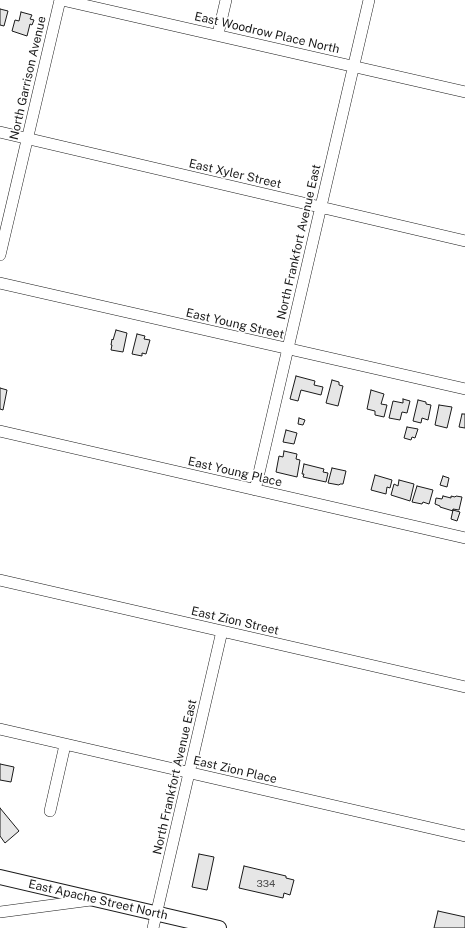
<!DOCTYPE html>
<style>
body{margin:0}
canvas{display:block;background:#fff}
</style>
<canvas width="465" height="928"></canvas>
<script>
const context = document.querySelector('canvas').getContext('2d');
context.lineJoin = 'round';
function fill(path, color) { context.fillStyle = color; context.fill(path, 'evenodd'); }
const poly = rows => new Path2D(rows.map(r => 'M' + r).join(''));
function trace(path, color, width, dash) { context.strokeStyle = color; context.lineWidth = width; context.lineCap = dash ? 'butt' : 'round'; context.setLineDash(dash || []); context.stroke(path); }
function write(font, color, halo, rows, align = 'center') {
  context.font = font + ' "Public Sans",sans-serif'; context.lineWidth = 3; context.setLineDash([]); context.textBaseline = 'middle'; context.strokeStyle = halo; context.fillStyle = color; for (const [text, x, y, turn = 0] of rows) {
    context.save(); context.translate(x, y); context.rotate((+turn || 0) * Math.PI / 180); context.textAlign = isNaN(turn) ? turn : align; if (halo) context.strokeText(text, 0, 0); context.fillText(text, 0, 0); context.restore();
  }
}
const building = poly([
 [0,9,8,11,4,26,0,25,0,9],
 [21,12,32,15,30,19,34,20,32,25,30,24,27,36,12,31,15,20,19,21,21,12],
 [116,330,127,333,123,352,111,350,112,345,111,345,112,339,113,340,116,330],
 [137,334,145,336,144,339,150,340,146,354,142,353,142,356,132,354,137,334],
 [296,376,315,381,314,385,323,387,321,395,301,390,298,401,290,399,296,376],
 [332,380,339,382,339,385,343,386,338,406,326,403,332,380],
 [0,388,7,390,3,410,0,409,0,388],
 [371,390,384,394,381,404,387,405,384,417,375,415,375,411,367,409,371,390],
 [403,399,410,401,407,413,402,412,400,420,389,418,393,401,403,403,403,399],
 [418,400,426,402,426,404,431,405,428,420,422,418,421,423,413,421,418,400],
 [439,405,452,407,447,428,435,425,439,405],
 [462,414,465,414,465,428,459,427,462,414],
 [299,418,305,420,303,425,298,424,299,418],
 [407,427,418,429,415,438,412,437,411,440,404,438,407,427],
 [286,430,297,433,294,444,283,442,286,430],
 [284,451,297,454,296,459,300,460,297,477,276,472,279,456,283,457,284,451],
 [304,464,324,469,323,472,328,473,326,482,303,477,304,474,302,474,304,464],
 [332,468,346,471,343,484,340,484,339,485,328,483,332,468],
 [375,475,392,480,390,488,387,487,386,494,371,490,375,475],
 [443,476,449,478,447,487,440,485,443,476],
 [399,480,414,484,410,501,391,495,394,484,398,486,399,480],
 [417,486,433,490,429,504,423,502,422,504,412,502,417,486],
 [443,496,451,498,451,496,455,497,456,496,462,497,459,510,453,509,453,511,440,507,440,506,435,504,436,498,442,499,443,496],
 [453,510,460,512,457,521,451,519,453,510],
 [0,764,14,767,11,782,0,780,0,764],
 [0,808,19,831,5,843,0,836,0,808],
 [199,854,214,857,207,890,192,887,199,854],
 [244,866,286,876,286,878,294,880,290,895,284,893,283,898,239,888,244,866],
 [438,911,465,917,465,928,434,928,438,911]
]);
fill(building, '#e6e6e6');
trace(building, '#1a1a1a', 1);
const minor = poly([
 [62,0,465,92],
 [218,34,226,0],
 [0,132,465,241],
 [0,255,60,0],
 [0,283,465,389],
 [0,431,465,538],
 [255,490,369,0],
 [0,580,465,687],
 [0,729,465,836],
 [50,811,65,745],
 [0,912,91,900],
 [153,928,222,631]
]);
const major = poly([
 [0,877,219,928]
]);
trace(minor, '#1a1a1a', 12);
trace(major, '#1a1a1a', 16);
trace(minor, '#fff', 11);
trace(major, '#fff', 14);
write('10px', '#4d4d4d', null, [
 ["334",266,884]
]);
write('12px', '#1a1a1a', '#fff', [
 ["East Woodrow Place North",267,33,13],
 ["North Garrison Avenue",28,78,-77],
 ["East Xyler Street",235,174,13],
 ["North Frankfort Avenue East",299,242,-77],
 ["East Young Street",235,324,13],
 ["East Young Place",235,472,13],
 ["East Zion Street",235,621,13],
 ["East Zion Place",235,770,13],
 ["North Frankfort Avenue East",175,777,-77],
 ["East Apache Street North",98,900,13]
]);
</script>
